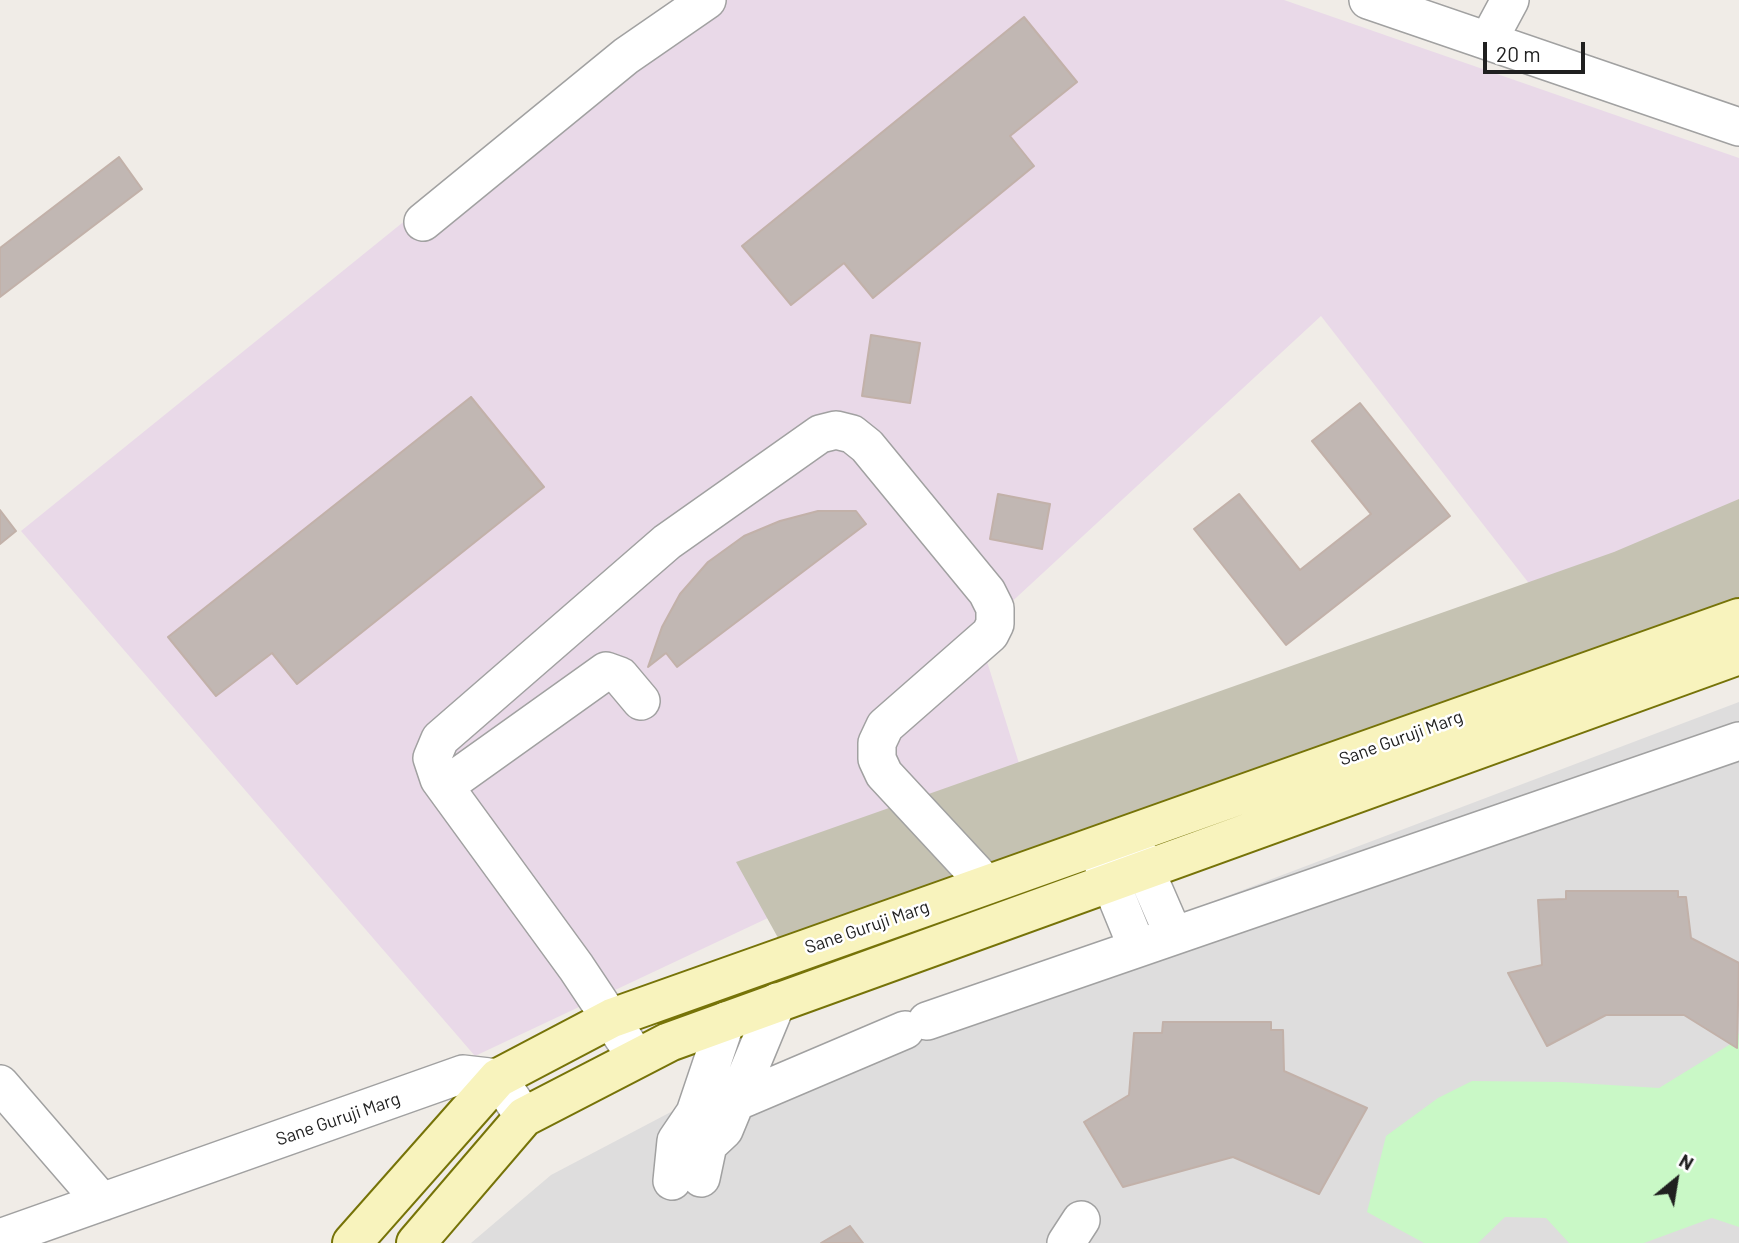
<!DOCTYPE html>
<style>
body{margin:0}
#map{position:relative;width:1739px;height:1243px;overflow:hidden;background:#f0ece7;font-family:Barlow,sans-serif}
canvas{display:block}
.north{position:absolute;left:1641px;top:1145px;width:70px;height:70px;-webkit-text-stroke:5px #fff;paint-order:stroke;rotate:30deg;font-size:19px;font-weight:700;line-height:28px;text-align:center;color:#202020}
.north::after{content:'';display:block;margin:auto;width:24px;height:32px;background:#202020;clip-path:polygon(50% 0,100% 100%,50% 72%,0 100%)}
.scale{position:absolute;left:1483px;top:42px;width:102px;height:32px;box-sizing:border-box;border:4px solid #202020;border-top:0;padding-left:9px;font-size:21px;line-height:24px;white-space:nowrap;color:#202020;-webkit-text-stroke:5px #fff;paint-order:stroke}
</style>
<div id="map">
<canvas width="1739" height="1243"></canvas>
<div class="north">N</div>
<div class="scale">20 m</div>
</div>
<script>
const context = document.querySelector('canvas').getContext('2d');
context.lineJoin = 'round';
function fill(path, color) { context.fillStyle = color; context.fill(path, 'evenodd'); }
const poly = rows => new Path2D(rows.map(r => 'M' + r).join(''));
function trace(path, color, width, dash) { context.strokeStyle = color; context.lineWidth = width; context.lineCap = dash ? 'butt' : 'round'; context.setLineDash(dash || []); context.stroke(path); }
function write(font, color, halo, rows, align = 'center') {
  context.font = font + ' Barlow,sans-serif'; context.lineWidth = 5; context.setLineDash([]); context.textBaseline = 'middle'; context.strokeStyle = halo; context.fillStyle = color; for (const [text, x, y, turn = 0] of rows) {
    context.save(); context.translate(x, y); context.rotate((+turn || 0) * Math.PI / 180); context.textAlign = isNaN(turn) ? turn : align; if (halo) context.strokeText(text, 0, 0); context.fillText(text, 0, 0); context.restore();
  }
}
fill(poly([
 [1739,702,1739,1243,471,1243,551,1175,707,1093]
]), '#dedddd');
fill(poly([
 [678,0,1284,0,1739,158,1739,582,1573,640,1321,316,978,633,1029,795,475,1056,21,531]
]), '#e9d9e8');
fill(poly([
 [1739,499,1739,635,787,954,736,862,1614,552]
]), '#c5c2b2');
fill(poly([
 [1739,1033,1739,1227,1712,1218,1644,1243,1569,1243,1546,1218,1505,1217,1478,1243,1424,1243,1367,1212,1386,1136,1438,1098,1472,1081,1562,1082,1659,1088,1729,1045]
]), '#c9f8c6');
const building = poly([
 [1024,17,1077,82,1010,136,1034,166,873,298,844,263,791,305,742,246,1024,17],
 [119,157,142,189,0,297,0,248,119,157],
 [871,335,920,343,910,403,862,396,871,335],
 [471,397,544,487,297,684,272,653,216,696,168,637,471,397],
 [1360,403,1450,516,1286,645,1194,529,1239,494,1300,570,1371,514,1312,441,1360,403],
 [998,494,1050,504,1042,549,990,539,998,494],
 [0,510,16,531,0,544,0,510],
 [818,511,856,511,866,524,677,667,666,653,648,667,662,627,680,594,708,562,744,536,780,521,818,511],
 [1566,891,1678,891,1678,897,1686,897,1691,938,1739,963,1737,1048,1684,1015,1606,1015,1547,1046,1508,973,1542,965,1538,900,1566,899,1566,891],
 [1163,1022,1271,1022,1271,1030,1283,1030,1284,1071,1367,1108,1319,1194,1233,1157,1123,1187,1084,1122,1129,1095,1134,1033,1162,1033,1163,1022],
 [850,1226,863,1243,821,1243,850,1226]
]);
fill(building, '#c1b7b3');
trace(building, '#c2b1a9', 2);
const street = poly([
 [1368,0,1739,127],
 [1488,41,1510,0],
 [423,222,626,56,707,0],
 [445,786,606,671,620,676,641,701],
 [1133,842,1173,934],
 [1099,854,1137,947],
 [927,1021,1739,741],
 [636,1057,576,967,439,779,432,758,440,739,667,542,820,434,836,430,852,434,867,446,987,592,995,608,995,624,990,634,885,726,877,743,877,759,884,774,987,885],
 [0,1084,102,1202],
 [738,1101,905,1030],
 [701,1178,708,1145,724,1130,777,1002],
 [672,1181,676,1141,695,1113,726,1021],
 [0,1238,463,1074,498,1078,524,1117],
 [1066,1243,1081,1220]
]);
const secondary = poly([
 [352,1243,498,1078,612,1018,1739,618],
 [416,1243,524,1117,669,1042,1739,655]
]);
trace(street, '#a1a1a1', 40);
trace(secondary, '#767308', 42);
trace(street, '#fff', 37);
trace(secondary, '#f8f3bd', 38);
write('18px', '#202020', '#fff', [
 ["Sane Guruji Marg",1401,738,-20],
 ["Sane Guruji Marg",867,927,-19],
 ["Sane Guruji Marg",338,1119,-19]
]);
</script>
